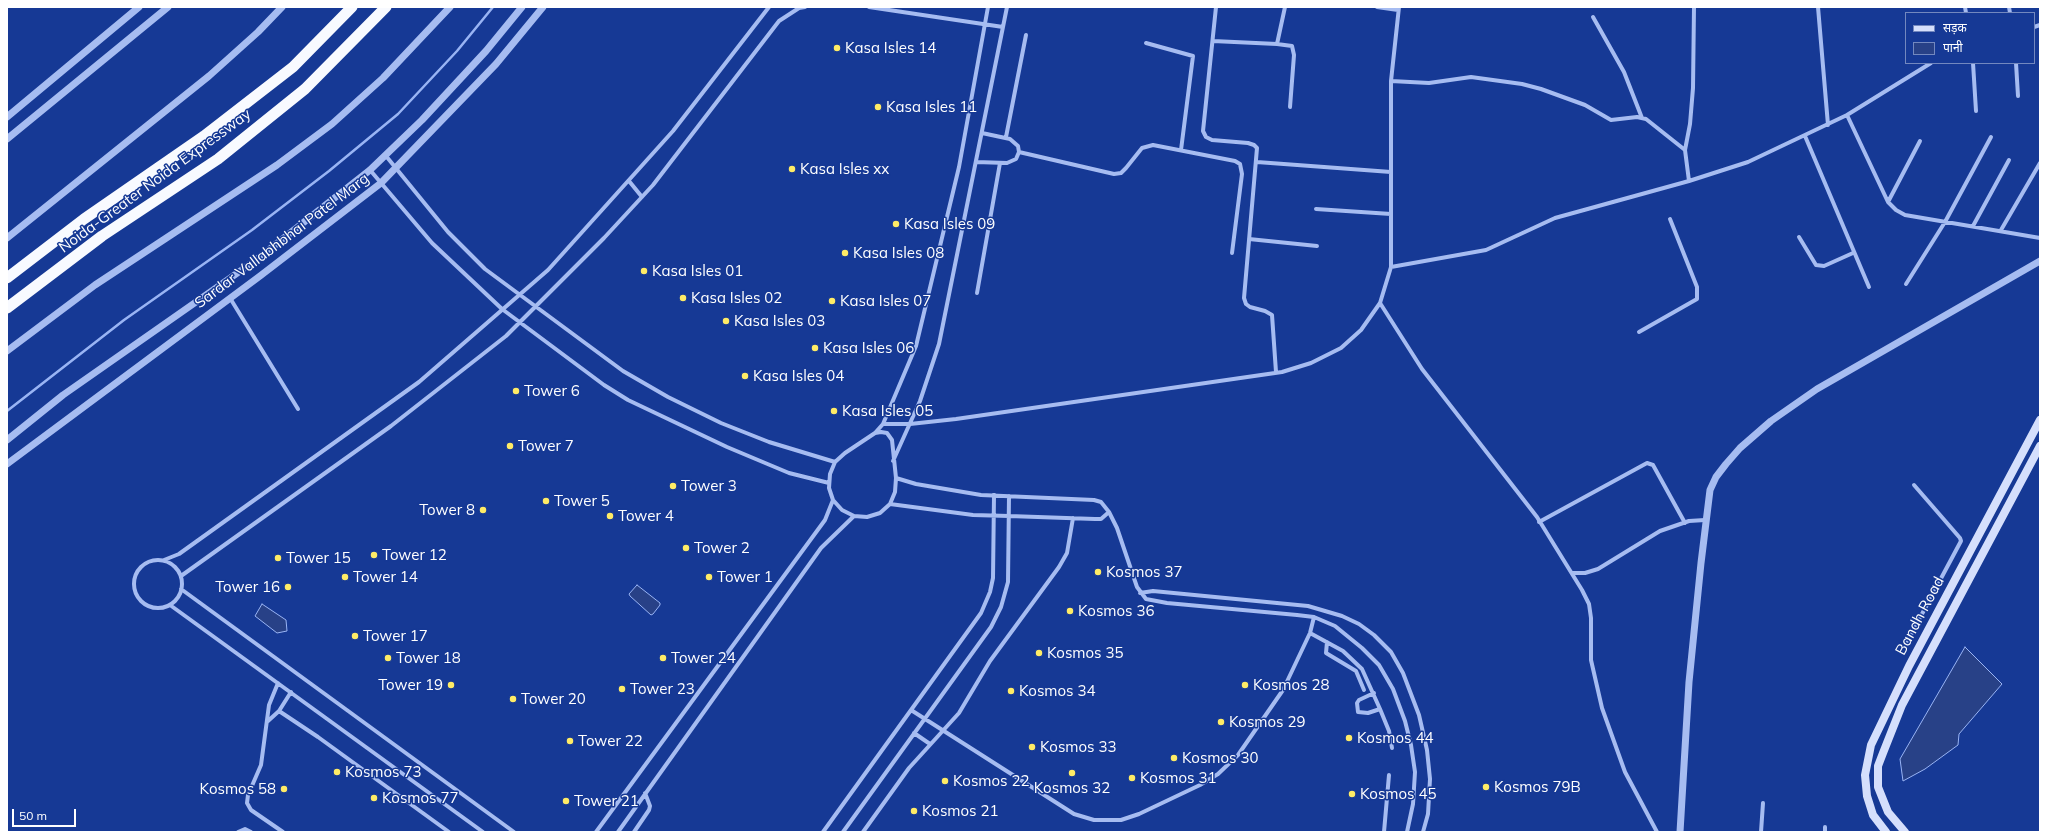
<!DOCTYPE html>
<meta charset="utf-8">
<style>
body{margin:0}
#map{position:relative;width:2047px;height:839px;overflow:hidden;background:#163995;font-family:Mulish,"Noto Sans Devanagari",sans-serif}
canvas{display:block}
.frame{position:absolute;inset:0;border:8px solid #fff;pointer-events:none}
.legend{position:absolute;left:1905px;top:12px;width:130px;height:52px;box-sizing:border-box;background:#163995;border:1px solid #7388bf;margin:0;padding:5px 7px;list-style:none;font-size:12px;color:#fff}
.legend li{display:flex;align-items:center;gap:8px;height:20px}
.legend b{width:20px;border:1px solid #7388bf}
.scale{position:absolute;left:12px;top:809px;width:64px;height:18px;box-sizing:border-box;border:2px solid #fff;border-top:0;padding-left:5px;font-size:12px;line-height:14px;white-space:nowrap;color:#fff;-webkit-text-stroke:3px #163995;paint-order:stroke}
</style>
<div id="map">
<canvas width="2047" height="839"></canvas>
<div class="frame"></div>
<ul class="legend">
<li><b style="height:5px;background:#d5dffc"></b>सड़क</li>
<li><b style="height:11px;background:#284187"></b>पानी</li>
</ul>
<div class="scale">50 m</div>
</div>
<script>
const context = document.querySelector('canvas').getContext('2d');
context.lineJoin = 'round';
function fill(path, color) { context.fillStyle = color; context.fill(path, 'evenodd'); }
const poly = rows => new Path2D(rows.map(r => 'M' + r).join(''));
function trace(path, color, width, dash) { context.strokeStyle = color; context.lineWidth = width; context.lineCap = dash ? 'butt' : 'round'; context.setLineDash(dash || []); context.stroke(path); }
function write(font, color, halo, rows, align = 'center') {
  context.font = font + ' Mulish,sans-serif'; context.lineWidth = 3; context.setLineDash([]); context.textBaseline = 'middle'; context.strokeStyle = halo; context.fillStyle = color; for (const [text, x, y, turn = 0] of rows) {
    context.save(); context.translate(x, y); context.rotate((+turn || 0) * Math.PI / 180); context.textAlign = isNaN(turn) ? turn : align; if (halo) context.strokeText(text, 0, 0); context.fillText(text, 0, 0); context.restore();
  }
}
const water = poly([
 [637,585,660,603,660,605,653,614,651,615,630,596,629,594,637,585],
 [262,604,286,620,287,631,277,633,255,616,262,604],
 [1965,647,2002,684,1959,734,1958,745,1925,769,1903,781,1900,759,1965,647]
]);
fill(water, '#284187');
trace(water, '#99b4f4', 1);
trace(poly([
 [7,411,124,320,252,230,329,171,398,114,457,51,493,7]
]), '#99b4f4', 2.5);
trace(poly([
 [869,7,1003,27],
 [1216,7,1203,131,1206,137,1212,140,1248,143,1254,145,1257,148,1244,298,1246,304,1250,307,1265,311,1272,315,1276,372],
 [1377,7,1398,10],
 [1818,7,1828,125],
 [1965,7,1966,13],
 [2009,7,2010,13],
 [1593,17,1624,72,1642,118],
 [2034,27,2040,25],
 [1213,41,1277,44,1292,46,1294,55,1290,107],
 [1146,43,1193,56,1181,150],
 [1277,44,1285,7],
 [1973,63,1976,111],
 [2016,63,2018,96],
 [1391,81,1429,83,1471,77,1522,84,1541,89,1585,105,1611,120,1637,117,1646,119,1685,150],
 [1847,115,1888,202,1896,210,1905,215,2040,238],
 [1805,136,1869,287],
 [1006,137,1026,35],
 [1019,152,1114,174,1121,173,1126,168,1142,148,1153,145,1235,161,1240,164,1242,174,1232,253],
 [386,156,448,232,485,269,623,371,668,397,721,423,769,442,835,462],
 [976,162,1007,163,1016,159,1019,152,1018,146,1010,139,982,133],
 [1257,162,1391,172],
 [370,170,432,243,502,309,604,385,628,400,727,447,789,473,829,483],
 [629,181,642,197],
 [1689,181,1685,150,1690,124,1693,88,1694,7],
 [1888,202,1920,141],
 [1316,209,1391,214],
 [1973,226,2009,160],
 [2001,230,2040,163],
 [1799,237,1816,265,1824,266,1853,253],
 [1249,239,1317,246],
 [1391,267,1486,250,1555,218,1689,181,1748,162,1847,115,1931,63],
 [1906,284,1945,222,1991,137],
 [977,293,1000,163],
 [230,298,298,409],
 [1380,303,1422,369,1537,517,1582,590,1589,604,1591,618,1591,660,1602,708,1625,772,1657,832],
 [1639,332,1697,299,1697,287,1670,219],
 [883,424,910,424,956,419,1282,372,1311,363,1341,348,1361,330,1380,303,1391,267,1391,81,1399,7],
 [881,432,887,433,892,440,896,478,895,492,890,504,880,513,867,517,854,516,842,510,833,500,829,488,830,474,835,462,845,453,875,433,881,432],
 [875,433,883,424,916,346,959,167,988,7],
 [893,461,920,401,939,344,1007,7],
 [896,478,916,484,981,495,1094,500,1101,502,1109,512,1117,528,1137,587,1146,599,1167,603,1297,615,1314,617,1335,626,1362,648,1379,665,1393,689,1405,721,1411,745,1415,772,1413,804,1407,832],
 [890,504,973,515,1009,516,1095,519,1101,519,1109,512],
 [1539,522,1647,463,1653,465,1685,523],
 '134 584a24 24 0 1 1 48 0a24 24 0 1 1-48 0Z',
 [164,560,179,554,419,382,548,270,673,131,769,7],
 [1572,573,1585,573,1598,569,1660,531,1689,521,1705,520],
 [181,576,391,426,506,336,604,238,653,185,779,21,799,8,805,7],
 [181,589,514,832],
 [1140,593,1153,591,1308,606,1342,616,1359,624,1374,635,1391,652,1403,673,1419,715,1427,750,1430,779,1428,814,1423,832],
 [170,605,483,832],
 [1310,633,1343,651,1362,669,1380,709,1389,731,1392,748],
 [1327,642,1326,653,1356,671,1364,690],
 [1907,642,1961,541,1960,538,1914,485],
 [278,683,269,705,261,765,248,795,247,803,251,810,283,832],
 [1374,693,1359,700,1357,703,1358,712,1368,713,1380,709],
 [911,710,1074,814,1094,820,1121,820,1139,814,1200,785,1218,774,1238,755,1283,690,1310,633,1314,617],
 [279,711,318,737,449,832],
 [268,721,279,711,291,692],
 [914,733,930,744],
 [1825,827,1825,832],
 [238,832,245,829,251,832],
 [596,832,825,520,833,500],
 [618,832,821,548,854,516],
 [634,832,649,810,650,806,645,793],
 [823,832,981,613,990,592,993,578,994,495],
 [843,832,991,627,1001,607,1008,582,1009,496],
 [863,832,909,768,959,713,990,661,1059,567,1067,553,1073,518],
 [1384,832,1389,775],
 [1761,832,1763,803]
]), '#a6bcf1', 4);
trace(poly([
 [7,117,139,7],
 [7,139,168,7],
 [7,238,209,76,258,32,282,7],
 [7,351,95,285,277,165,332,124,383,78,450,7],
 [7,440,63,395,256,260,370,170,422,120,486,51,522,7],
 [7,464,260,276,381,183,496,64,543,7],
 [1680,832,1689,682,1701,563,1710,490,1716,477,1726,464,1740,448,1771,421,1817,389,2040,261]
]), '#a6bcf1', 7);
trace(poly([
 [1886,832,1873,815,1867,796,1865,775,1871,745,1909,666,2040,420],
 [1905,832,1888,812,1878,787,1878,766,1883,753,1902,705,2040,446]
]), '#d5dffc', 8);
trace(poly([
 [7,278,84,219,204,136,293,67,352,7],
 [7,308,102,236,218,159,305,89,386,7]
]), '#f8faff', 11);
for (const [x, y, r, color] of [
 [837,48,4,"#ffec66"],
 [878,107,4,"#ffec66"],
 [792,169,4,"#ffec66"],
 [896,224,4,"#ffec66"],
 [845,253,4,"#ffec66"],
 [644,271,4,"#ffec66"],
 [683,298,4,"#ffec66"],
 [832,301,4,"#ffec66"],
 [726,321,4,"#ffec66"],
 [815,348,4,"#ffec66"],
 [745,376,4,"#ffec66"],
 [516,391,4,"#ffec66"],
 [834,411,4,"#ffec66"],
 [510,446,4,"#ffec66"],
 [673,486,4,"#ffec66"],
 [546,501,4,"#ffec66"],
 [483,510,4,"#ffec66"],
 [610,516,4,"#ffec66"],
 [686,548,4,"#ffec66"],
 [374,555,4,"#ffec66"],
 [278,558,4,"#ffec66"],
 [1098,572,4,"#ffec66"],
 [345,577,4,"#ffec66"],
 [709,577,4,"#ffec66"],
 [288,587,4,"#ffec66"],
 [1070,611,4,"#ffec66"],
 [355,636,4,"#ffec66"],
 [1039,653,4,"#ffec66"],
 [388,658,4,"#ffec66"],
 [663,658,4,"#ffec66"],
 [451,685,4,"#ffec66"],
 [1245,685,4,"#ffec66"],
 [622,689,4,"#ffec66"],
 [1011,691,4,"#ffec66"],
 [513,699,4,"#ffec66"],
 [1221,722,4,"#ffec66"],
 [1349,738,4,"#ffec66"],
 [570,741,4,"#ffec66"],
 [1032,747,4,"#ffec66"],
 [1174,758,4,"#ffec66"],
 [337,772,4,"#ffec66"],
 [1072,773,4,"#ffec66"],
 [1132,778,4,"#ffec66"],
 [945,781,4,"#ffec66"],
 [1486,787,4,"#ffec66"],
 [284,789,4,"#ffec66"],
 [1352,794,4,"#ffec66"],
 [374,798,4,"#ffec66"],
 [566,801,4,"#ffec66"],
 [914,811,4,"#ffec66"]
]) { const dot = new Path2D(); dot.arc(x, y, r, 0, 2 * Math.PI); context.fillStyle = color; context.fill(dot); trace(dot, '#163995', 1.5); }
write('15px', '#fff', '#163995', [
 ["Kasa Isles 14",845,48],
 ["Kasa Isles 11",886,107],
 ["Kasa Isles xx",800,169],
 ["Kasa Isles 09",904,224],
 ["Kasa Isles 08",853,253],
 ["Kasa Isles 01",652,271],
 ["Kasa Isles 02",691,298],
 ["Kasa Isles 07",840,301],
 ["Kasa Isles 03",734,321],
 ["Kasa Isles 06",823,348],
 ["Kasa Isles 04",753,376],
 ["Tower 6",524,391],
 ["Kasa Isles 05",842,411],
 ["Tower 7",518,446],
 ["Tower 3",681,486],
 ["Tower 5",554,501],
 ["Tower 8",475,510,"right"],
 ["Tower 4",618,516],
 ["Tower 2",694,548],
 ["Tower 12",382,555],
 ["Tower 15",286,558],
 ["Kosmos 37",1106,572],
 ["Tower 14",353,577],
 ["Tower 1",717,577],
 ["Tower 16",280,587,"right"],
 ["Kosmos 36",1078,611],
 ["Tower 17",363,636],
 ["Kosmos 35",1047,653],
 ["Tower 18",396,658],
 ["Tower 24",671,658],
 ["Tower 19",443,685,"right"],
 ["Kosmos 28",1253,685],
 ["Tower 23",630,689],
 ["Kosmos 34",1019,691],
 ["Tower 20",521,699],
 ["Kosmos 29",1229,722],
 ["Kosmos 44",1357,738],
 ["Tower 22",578,741],
 ["Kosmos 33",1040,747],
 ["Kosmos 30",1182,758],
 ["Kosmos 73",345,772],
 ["Kosmos 31",1140,778],
 ["Kosmos 22",953,781],
 ["Kosmos 79B",1494,787],
 ["Kosmos 32",1072,788,"center"],
 ["Kosmos 58",276,789,"right"],
 ["Kosmos 45",1360,794],
 ["Kosmos 77",382,798],
 ["Tower 21",574,801],
 ["Kosmos 21",922,811]
], 'left');
write('15px', '#fff', '#163995', [
 ["Noida-Greater Noida Expressway",155,181,-36],
 ["Sardar Vallabhbhai Patel Marg",282,241,-37],
 ["Bandh Road",1920,616,-62]
]);
</script>
